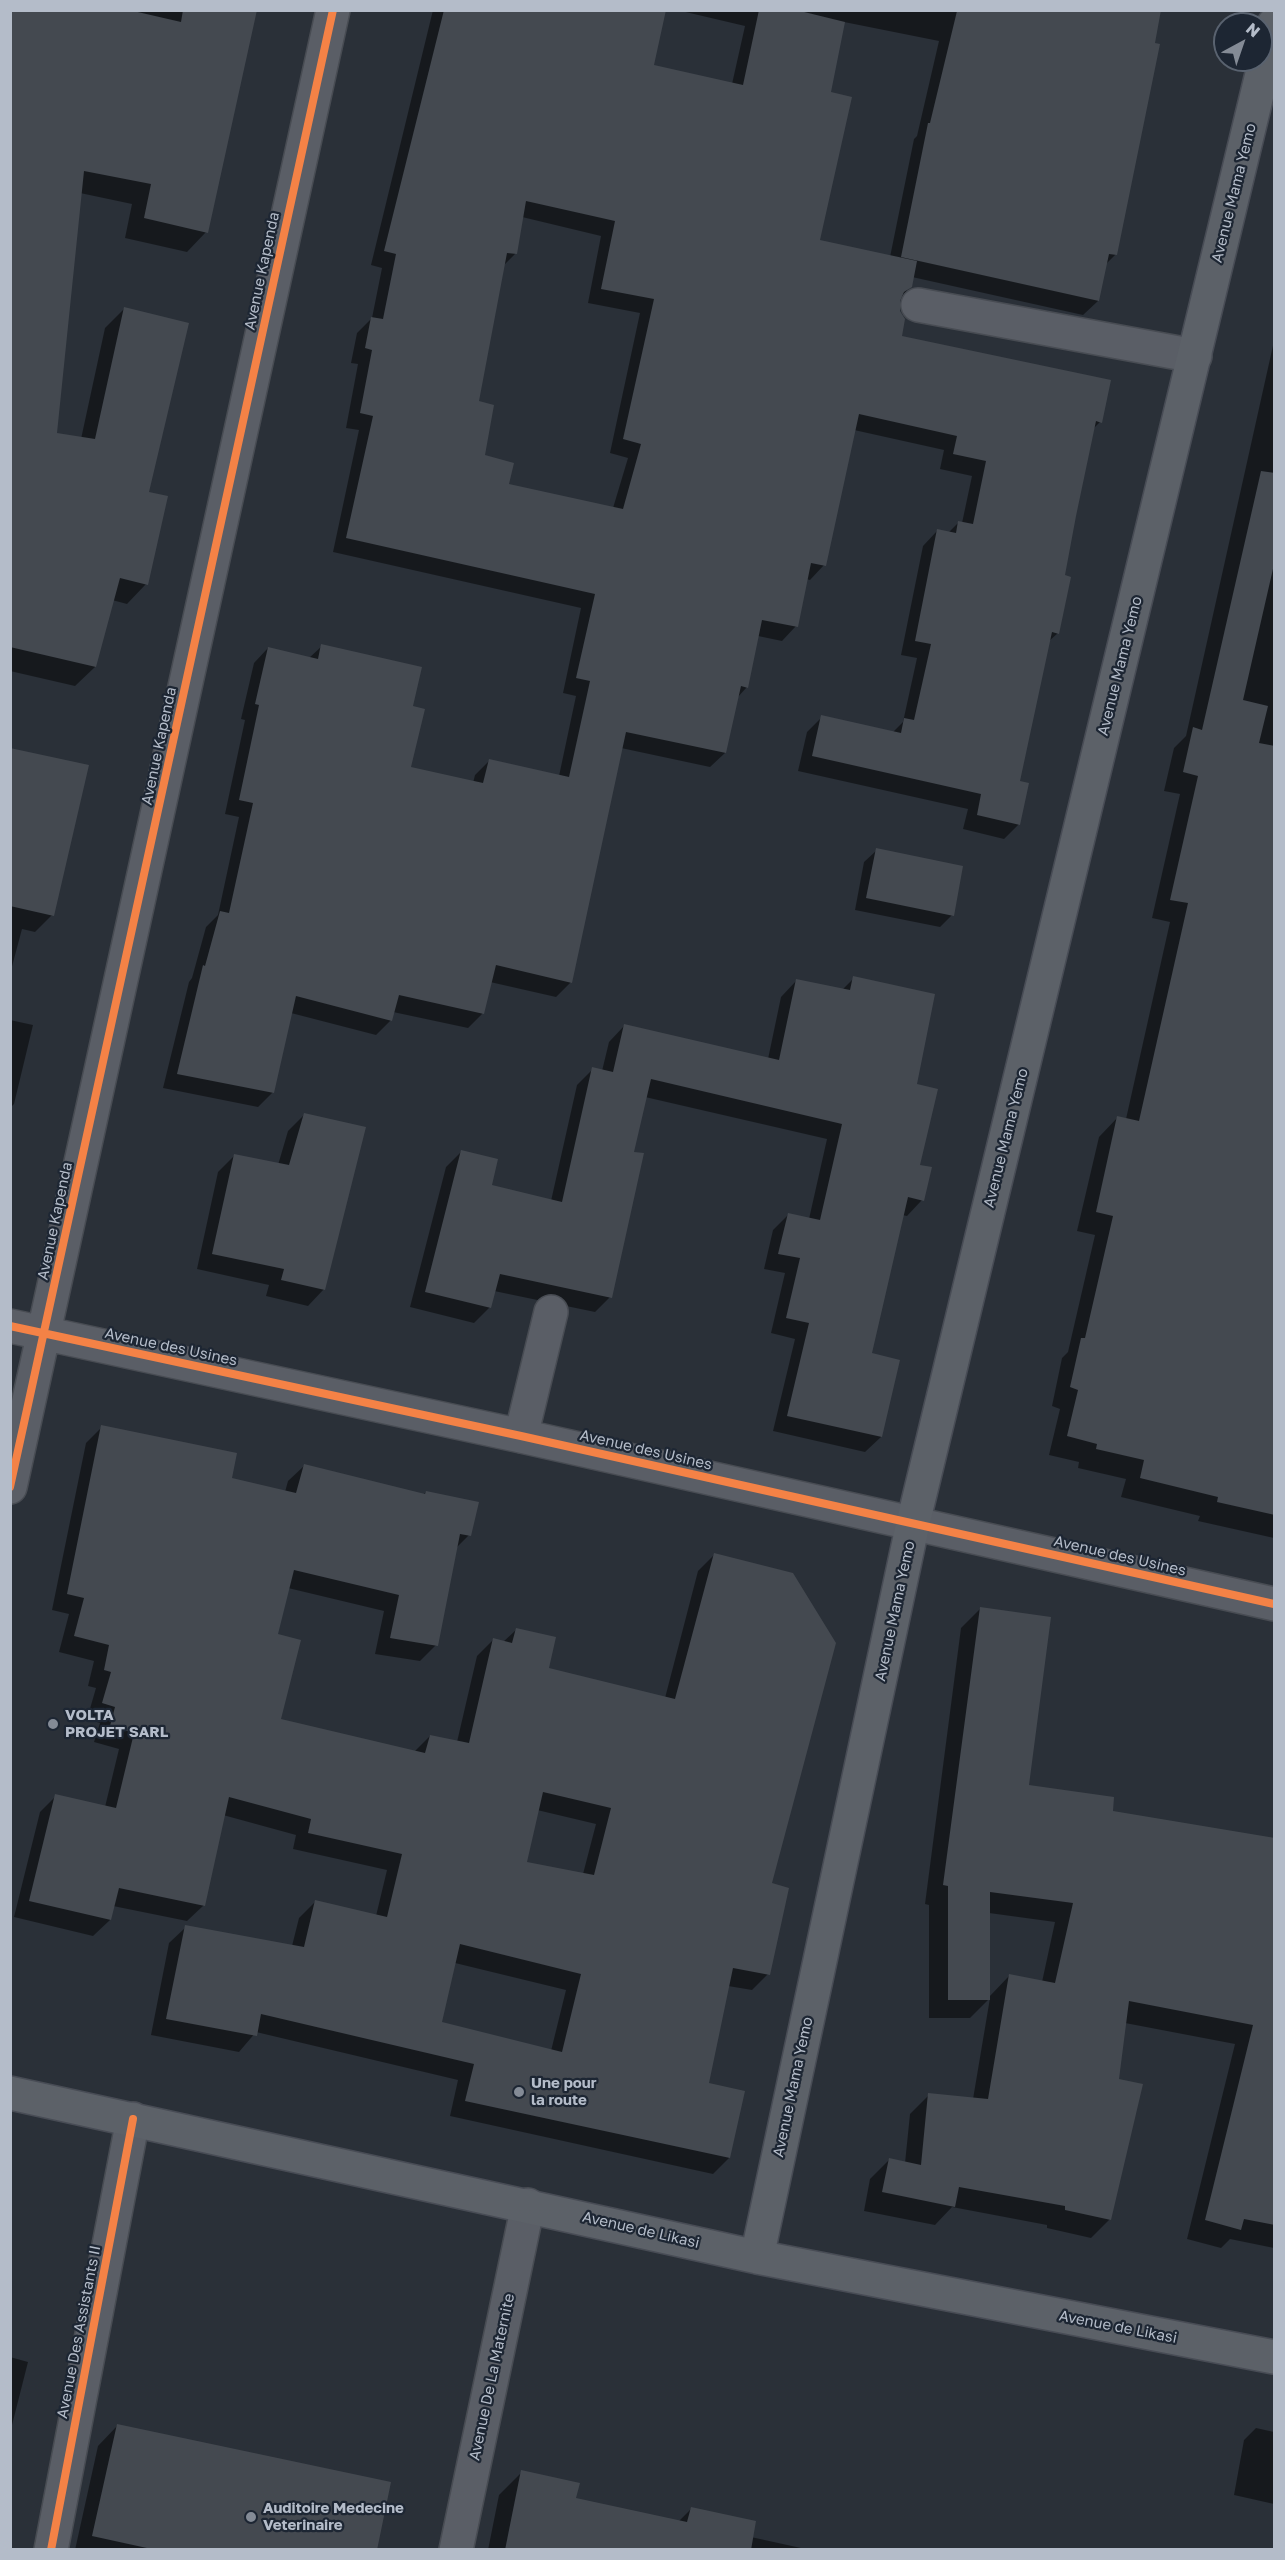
<!DOCTYPE html>
<style>
body{margin:0}
#map{position:relative;width:1285px;height:2560px;overflow:hidden;background:#2a3038;font-family:"Golos Text",sans-serif}
canvas{display:block}
.frame{position:absolute;inset:0;border:12px solid #b4bcc9;pointer-events:none}
.north{position:absolute;left:1213px;top:12px;width:60px;height:60px;box-sizing:border-box;background:#1d2633;border:2px solid #59626f;border-radius:50%;rotate:40deg;font-size:16px;font-weight:700;line-height:24px;text-align:center;color:#b4bcc9}
.north::after{content:'';display:block;margin:auto;width:21px;height:27px;background:#848b96;clip-path:polygon(50% 0,100% 100%,50% 72%,0 100%)}
</style>
<div id="map">
<canvas width="1285" height="2560"></canvas>
<div class="frame"></div>
<div class="north">N</div>
</div>
<script>
const context = document.querySelector('canvas').getContext('2d');
context.lineJoin = 'round';
function fill(path, color) { context.fillStyle = color; context.fill(path, 'evenodd'); }
const poly = rows => new Path2D(rows.map(r => 'M' + r).join(''));
function trace(path, color, width, dash) { context.strokeStyle = color; context.lineWidth = width; context.lineCap = dash ? 'butt' : 'round'; context.setLineDash(dash || []); context.stroke(path); }
function write(font, color, halo, rows, align = 'center') {
  context.font = font + ' "Golos Text",sans-serif'; context.lineWidth = 4.5; context.setLineDash([]); context.textBaseline = 'middle'; context.strokeStyle = halo; context.fillStyle = color; for (const [text, x, y, turn = 0] of rows) {
    context.save(); context.translate(x, y); context.rotate((+turn || 0) * Math.PI / 180); context.textAlign = isNaN(turn) ? turn : align; if (halo) context.strokeText(text, 0, 0); context.fillText(text, 0, 0); context.restore();
  }
}
fill(poly([
 [10,10,255,10,206,232,187,252,125,238,132,204,80,193,55,434,81,439,105,328,124,309,147,493,146,584,127,604,112,600,95,667,75,686,10,671],
 [433,10,665,10,653,66,732,84,745,26,677,10,1160,10,1116,254,1105,265,1098,301,1083,315,912,277,910,287,898,301,900,337,1100,422,1092,430,1063,577,1058,633,1048,642,1018,782,1019,824,1004,839,963,829,968,809,798,771,807,732,822,717,892,733,903,722,917,658,901,655,923,546,937,531,948,533,959,522,962,523,972,476,940,469,944,450,854,430,824,565,810,580,806,579,796,626,782,641,758,636,747,687,737,698,725,753,710,767,621,748,571,982,556,997,490,982,482,1014,468,1028,393,1012,391,1020,376,1035,291,1013,273,1092,258,1107,163,1088,189,982,192,978,206,927,218,915,239,817,225,814,245,720,241,719,254,663,268,648,309,658,322,646,412,707,409,768,473,783,475,775,489,761,559,776,576,696,563,693,581,608,333,552,359,430,346,428,358,364,351,363,357,333,372,318,382,268,371,265],
 [844,22,939,41,917,136,914,139,890,257,818,241,829,93],
 [522,217,601,236,588,303,640,313,610,453,628,458,613,508,507,485,483,456,477,402,503,266,515,254],
 [1274,341,1274,1538,1198,1521,1200,1516,1121,1497,1126,1479,1078,1468,1079,1462,1049,1455,1060,1409,1052,1406,1062,1358,1068,1352,1095,1235,1077,1231,1099,1137,1118,1117,1126,1119,1170,922,1152,918,1180,794,1164,791,1174,748,1186,736],
 [10,750,52,915,35,932,22,929,10,974],
 [877,850,952,915,940,927,855,910,864,862],
 [854,978,915,1085,922,1200,907,1216,902,1215,870,1354,881,1437,865,1452,773,1431,795,1339,771,1333,785,1273,764,1269,773,1230,788,1215,809,1219,827,1139,645,1097,632,1153,610,1297,595,1312,494,1291,490,1307,474,1323,410,1307,446,1167,461,1152,490,1186,551,1201,577,1085,593,1069,602,1071,609,1042,624,1026,768,1059,781,997,796,981,842,990],
 [10,1020,33,1025,14,1104,10,1108],
 [304,1115,324,1289,308,1306,266,1296,269,1285,197,1269,218,1172,234,1156,278,1165,288,1131],
 [102,1427,230,1479,285,1492,288,1481,305,1465,423,1495,426,1492,469,1535,455,1549,436,1645,420,1661,375,1654,384,1611,288,1588,276,1635,279,1721,414,1752,430,1736,457,1742,477,1656,493,1640,503,1642,516,1630,547,1669,665,1698,698,1571,714,1555,771,1884,768,1974,752,1990,728,1986,707,2084,729,2158,713,2174,450,2116,458,2080,256,2032,239,2052,151,2035,169,1943,186,1927,292,1946,299,1918,315,1902,376,1916,387,1870,293,1849,296,1835,223,1815,204,1905,187,1921,113,1906,110,1920,93,1936,14,1917,40,1812,56,1796,105,1807,119,1749,94,1742,100,1723,87,1719,96,1688,88,1686,94,1661,59,1652,69,1614,52,1610,86,1443],
 [537,1810,596,1824,583,1874,525,1863],
 [455,1963,566,1990,551,2051,441,2023],
 [980,1609,1027,1786,1111,1812,1274,1840,1274,2248,1230,2239,1221,2248,1187,2239,1235,2044,1125,2023,1118,2080,1110,2219,1091,2238,1047,2228,1047,2225,952,2207,935,2225,864,2211,870,2179,889,2160,905,2163,910,2114,929,2095,973,2099,990,1998,970,2018,929,2018,929,1905,925,1904,961,1628],
 [989,1913,1055,1922,1042,1982,1009,1976,989,1997],
 [10,2357,28,2362,10,2433],
 [117,2426,375,2550,75,2550,98,2446],
 [1256,2428,1274,2432,1274,2504,1234,2495,1244,2440],
 [522,2472,575,2499,678,2522,691,2509,751,2537,810,2550,488,2550,499,2495]
]), '#0007');
fill(poly([
 [10,10,129,10,181,22,183,10,257,10,208,233,144,218,151,184,84,171,57,433,95,439,124,307,189,323,149,492,168,496,148,585,120,578,96,667,10,647],
 [444,10,666,10,654,65,743,85,759,10,796,10,845,22,831,92,852,97,820,240,917,261,912,287,904,292,900,301,900,311,905,319,902,336,1111,380,1102,423,1096,421,1076,516,1065,575,1071,577,1059,634,1052,632,1020,781,1029,783,1020,825,977,815,981,794,812,756,821,715,901,733,904,718,914,720,931,644,915,641,937,529,956,533,958,521,973,524,986,461,953,454,957,436,859,414,826,566,811,563,798,627,762,620,748,688,741,686,726,753,626,732,572,983,496,965,484,1014,399,995,392,1021,296,996,274,1093,177,1074,203,965,205,966,220,911,229,913,253,803,239,800,259,705,255,704,268,647,318,659,321,644,422,667,413,706,425,709,411,767,483,783,489,759,569,777,590,681,576,678,595,594,346,538,373,416,360,413,372,350,365,348,371,317,383,319,396,254,384,251],
 [526,201,615,221,601,289,654,299,623,439,641,444,623,509,509,484,514,463,485,455,494,405,479,401,507,253,517,254],
 [1161,10,1155,43,1160,44,1117,255,1109,254,1099,301,901,257,928,123,930,123,957,11],
 [1261,471,1275,473,1275,560,1243,700,1268,706,1259,743,1275,746,1275,1515,1217,1502,1218,1497,1140,1478,1144,1460,1096,1449,1097,1444,1067,1436,1078,1390,1070,1387,1081,1338,1085,1338,1113,1216,1096,1212,1117,1116,1139,1121,1188,903,1170,900,1198,776,1183,772,1193,727,1202,730],
 [10,748,89,765,54,916,10,906],
 [876,848,963,866,954,916,866,898],
 [853,976,935,994,917,1084,938,1089,920,1165,932,1167,924,1201,908,1197,872,1353,900,1360,882,1437,787,1416,809,1323,786,1318,800,1258,778,1254,788,1213,820,1220,842,1124,651,1079,634,1152,644,1153,612,1298,500,1274,491,1308,425,1292,461,1150,498,1159,492,1185,562,1202,592,1067,613,1072,624,1024,779,1060,796,979,850,990],
 [304,1113,366,1127,325,1290,281,1280,284,1269,212,1254,234,1154,289,1165],
 [101,1425,237,1453,232,1478,296,1493,304,1464,425,1494,426,1491,479,1502,471,1536,460,1534,438,1646,390,1638,399,1595,294,1570,278,1634,301,1640,281,1719,425,1753,430,1735,469,1743,493,1638,512,1643,516,1628,556,1637,549,1668,675,1699,714,1553,793,1573,836,1643,772,1883,789,1888,770,1975,733,1968,709,2083,745,2091,730,2158,465,2101,474,2064,261,2014,257,2036,166,2019,185,1925,304,1947,315,1900,387,1917,402,1854,308,1833,311,1819,229,1797,205,1906,119,1888,111,1920,29,1901,55,1794,116,1808,134,1733,110,1726,115,1707,102,1703,111,1672,104,1670,109,1645,74,1636,84,1598,67,1594],
 [543,1792,611,1808,594,1875,527,1862],
 [460,1944,581,1974,562,2052,442,2022],
 [980,1607,1051,1617,1029,1785,1114,1797,1113,1811,1275,1838,1275,2225,1244,2219,1241,2230,1205,2220,1253,2025,1129,2001,1119,2079,1143,2084,1111,2220,1065,2210,1065,2206,959,2187,955,2207,882,2192,889,2158,921,2165,928,2093,988,2099,1009,1974,1055,1983,1073,1903,990,1892,990,2000,948,2000,948,1886,943,1885],
 [117,2424,391,2482,377,2550,156,2550,92,2536],
 [521,2470,580,2483,576,2498,687,2522,691,2507,756,2521,751,2550,505,2550]
]), '#444950');
const minor = poly([
 [918,305,1195,356],
 [10,1326,521,1436,1274,1604],
 [521,1436,551,1312],
 [10,1487,333,10],
 [51,2550,133,2119],
 [456,2550,528,2205]
]);
const major = poly([
 [10,2093,757,2257,1274,2357],
 [757,2257,913,1523,1274,24]
]);
trace(minor, '#484c53', 36);
trace(major, '#484c55', 36);
trace(minor, '#5a5e66', 33);
trace(major, '#5c6168', 33);
trace(poly([
 [10,1326,521,1436,1274,1604],
 [10,1487,333,10],
 [51,2550,133,2119]
]), '#f48246', 8);
for (const [x, y, r, color] of [
 [53,1724,6,"#848b96"],
 [519,2092,6,"#848b96"],
 [251,2517,6,"#848b96"]
]) { const dot = new Path2D(); dot.arc(x, y, r, 0, 2 * Math.PI); context.fillStyle = color; context.fill(dot); trace(dot, '#1d2633', 2); }
write('15px', '#b4bcc9', '#1d2633', [
 ["Avenue Mama Yemo",1234,193,-76],
 ["Avenue Kapenda",262,271,-78],
 ["Avenue Mama Yemo",1120,666,-76],
 ["Avenue Kapenda",159,746,-78],
 ["Avenue Mama Yemo",1006,1138,-76],
 ["Avenue Kapenda",55,1221,-78],
 ["Avenue des Usines",171,1347,12],
 ["Avenue des Usines",646,1450,13],
 ["Avenue des Usines",1120,1556,13],
 ["Avenue Mama Yemo",895,1611,-78],
 ["Avenue Mama Yemo",793,2087,-78],
 ["Avenue de Likasi",641,2230,13],
 ["Avenue de Likasi",1118,2327,11],
 ["Avenue Des Assistants II",79,2332,-79],
 ["Avenue De La Maternite",492,2377,-78]
]);
write('bold 15px', '#b4bcc9', '#1d2633', [
 ["VOLTA",65,1715],
 ["PROJET SARL",65,1732],
 ["Une pour",531,2083],
 ["la route",531,2100],
 ["Auditoire Medecine",263,2508],
 ["Veterinaire",263,2525]
], 'left');
</script>
